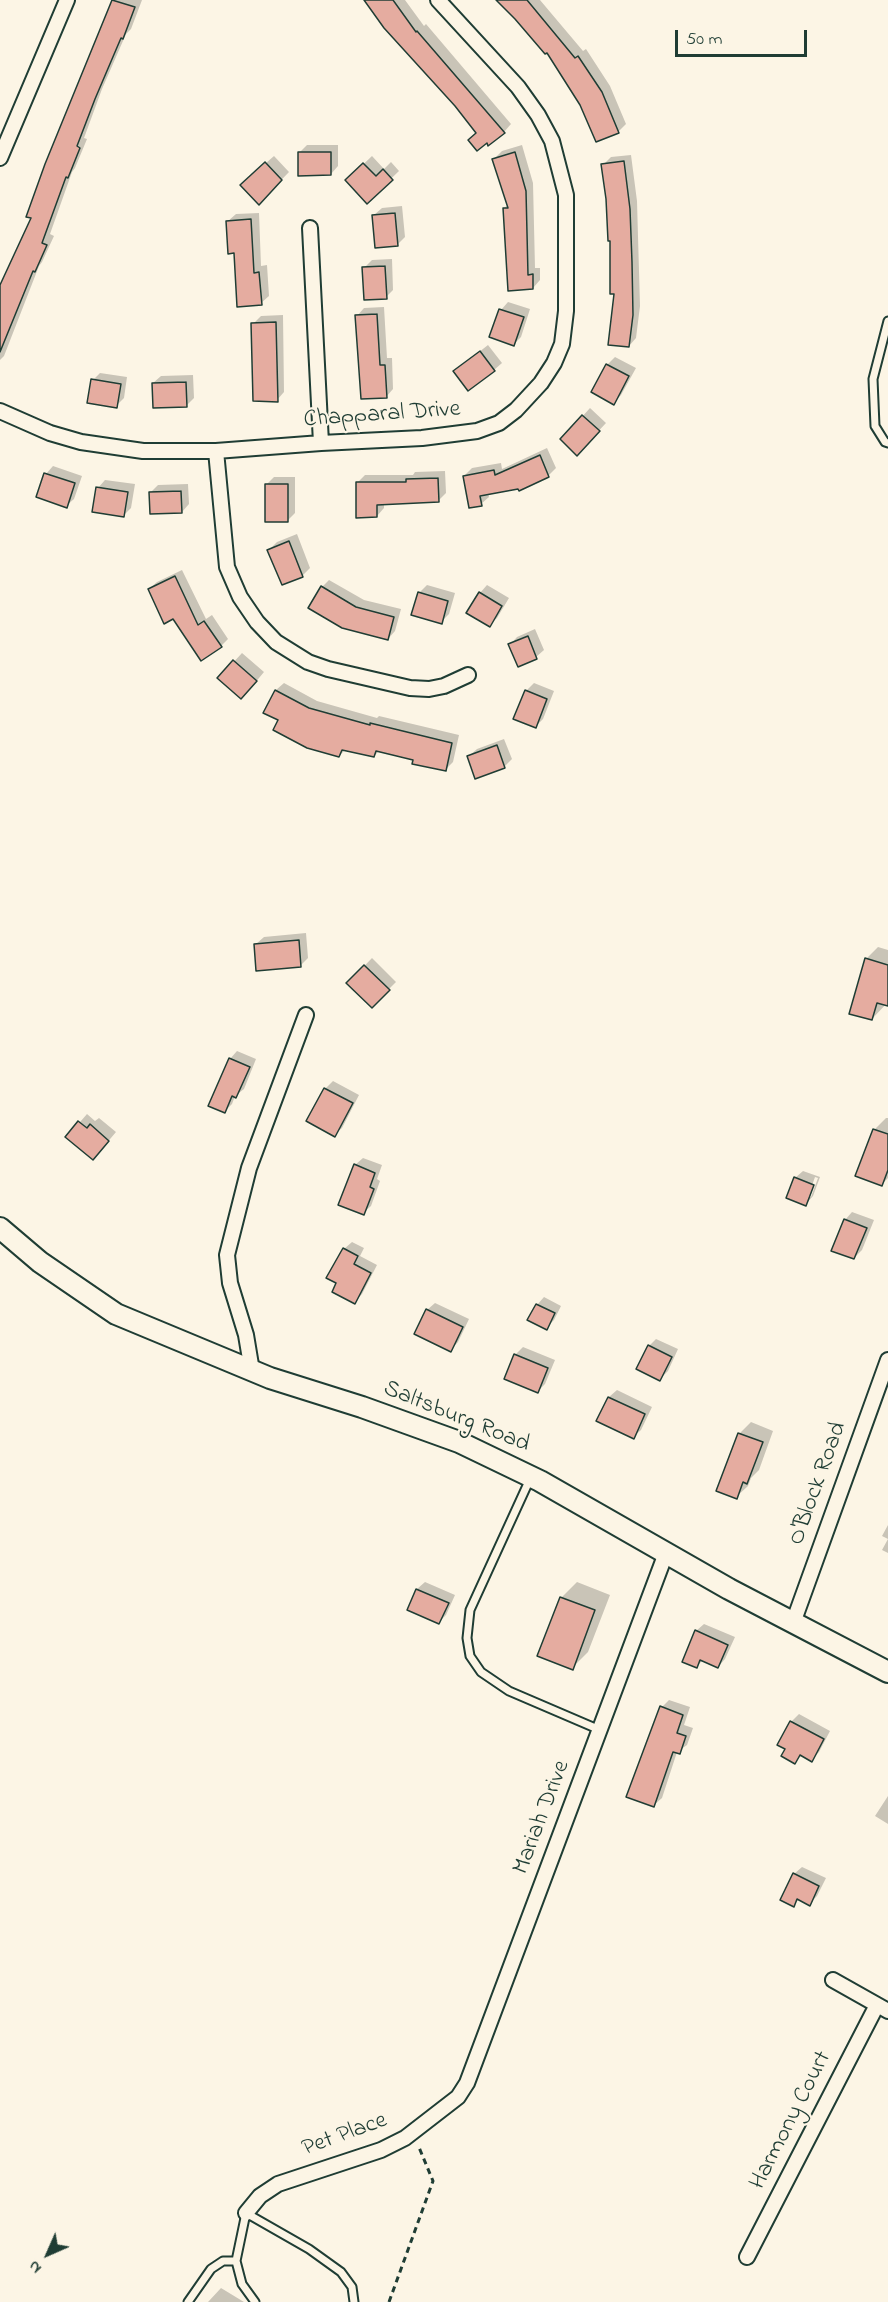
<!DOCTYPE html>
<style>
body{margin:0}
#map{position:relative;width:888px;height:2302px;overflow:hidden;background:#fcf5e5;font-family:"Indie Flower",sans-serif}
canvas{display:block}
.north{position:absolute;left:18px;top:2224px;width:60px;height:60px;-webkit-text-stroke:4px #fcf5e5;paint-order:stroke;rotate:225deg;font-size:16px;font-weight:700;line-height:24px;text-align:center;color:#1f3d34}
.north::after{content:'';display:block;margin:auto;width:21px;height:27px;background:#1f3d34;clip-path:polygon(50% 0,100% 100%,50% 72%,0 100%)}
.scale{position:absolute;left:675px;top:30px;width:132px;height:27px;box-sizing:border-box;border:3px solid #1f3d34;border-top:0;padding-left:8px;font-size:18px;line-height:21px;white-space:nowrap;color:#1f3d34;-webkit-text-stroke:4px #fcf5e5;paint-order:stroke}
</style>
<div id="map">
<canvas width="888" height="2302"></canvas>
<div class="north">N</div>
<div class="scale">50 m</div>
</div>
<script>
const context = document.querySelector('canvas').getContext('2d');
context.lineJoin = 'round';
function fill(path, color) { context.fillStyle = color; context.fill(path, 'evenodd'); }
const poly = rows => new Path2D(rows.map(r => 'M' + r).join(''));
function trace(path, color, width, dash) { context.strokeStyle = color; context.lineWidth = width; context.lineCap = dash ? 'butt' : 'round'; context.setLineDash(dash || []); context.stroke(path); }
function write(font, color, halo, rows, align = 'center') {
  context.font = font + ' "Indie Flower",sans-serif'; context.lineWidth = 4.5; context.setLineDash([]); context.textBaseline = 'middle'; context.strokeStyle = halo; context.fillStyle = color; for (const [text, x, y, turn = 0] of rows) {
    context.save(); context.translate(x, y); context.rotate((+turn || 0) * Math.PI / 180); context.textAlign = isNaN(turn) ? turn : align; if (halo) context.strokeText(text, 0, 0); context.fillText(text, 0, 0); context.restore();
  }
}
fill(poly([
 [113,0,142,0,131,29,126,34,102,89,84,138,87,139,75,168,72,172,50,234,54,236,42,262,39,266,4,356,0,360,0,290,33,218],
 [366,0,405,0,424,26,426,24,511,124,504,132,477,132],
 [498,0,540,0,583,51,586,49,610,86,626,124,618,132,582,104,547,50],
 [307,145,338,145,338,166,331,174,299,153],
 [522,145,533,183,535,268,540,268,540,280,533,288,509,289,504,208,508,205,494,159,502,151],
 [631,155,637,201,640,306,636,338,629,346,615,292,603,165,611,157],
 [274,156,289,172,259,203,250,177],
 [372,156,384,169,391,162,399,171,367,202,347,180],
 [402,206,405,237,397,245,374,215,382,208],
 [259,213,261,266,267,265,269,296,261,303,235,252,228,221,236,214],
 [392,259,393,290,386,297,364,268,372,260],
 [508,302,530,309,521,337,514,344,501,310],
 [384,307,387,358,392,358,393,389,386,397,357,316,364,308],
 [283,315,284,392,277,400,253,324,261,316],
 [488,345,502,363,494,370,455,371],
 [615,357,636,368,621,395,614,403,593,392,607,365],
 [100,373,127,377,124,398,116,406,93,380],
 [193,375,194,398,186,406,153,383,161,376],
 [590,408,606,423,577,454,562,439],
 [547,448,556,468,548,476,519,487,488,493,489,497,481,504,464,476,472,468,501,463,502,469],
 [53,466,82,476,74,499,66,506,38,496,46,474],
 [445,471,446,493,438,501,384,503,384,508,377,516,358,482,365,475,413,475,415,472],
 [274,477,295,477,295,513,288,520,266,485],
 [105,480,135,484,131,508,123,516,98,488],
 [188,484,189,504,182,512,150,493,158,485],
 [297,534,310,568,303,575,282,583,269,550,277,542],
 [182,570,206,619,212,615,228,639,221,646,174,617,149,589,157,582],
 [329,580,364,600,401,609,395,631,388,639,322,587],
 [427,585,455,593,449,614,441,622,419,593],
 [487,585,509,598,497,618,489,625,480,593],
 [535,629,544,650,536,657,510,645,517,637],
 [242,653,264,672,249,690,219,678],
 [284,683,317,701,377,718,379,716,459,735,453,762,446,769,379,751,374,756,346,749,339,756,265,712,276,690],
 [534,683,554,691,543,719,536,726,526,691],
 [504,739,512,759,504,767,469,756,477,749],
 [306,933,308,958,300,966,256,944,264,937],
 [878,947,888,950,888,1002,872,1019,866,959],
 [372,958,396,982,372,1006,348,983],
 [237,1051,256,1059,244,1089,235,1096,232,1104,224,1112,230,1059],
 [333,1081,359,1095,342,1128,334,1135,308,1121,325,1089],
 [87,1114,95,1121,99,1118,116,1132,100,1151,67,1137],
 [886,1118,888,1118,888,1178,882,1184,857,1175,875,1129],
 [363,1158,382,1165,377,1179,380,1181,371,1206,363,1213,355,1165],
 [803,1171,820,1177,813,1196,806,1204,795,1178],
 [815,1177,818,1178,811,1197,808,1197],
 [852,1212,874,1220,862,1250,854,1258,845,1220],
 [352,1242,364,1248,360,1256,377,1265,362,1294,355,1302,338,1283,344,1249],
 [544,1297,561,1306,554,1320,546,1328,537,1305],
 [435,1303,469,1319,458,1342,451,1350,427,1310],
 [656,1339,678,1349,668,1371,660,1379,649,1346],
 [523,1347,555,1360,545,1384,538,1391,515,1355],
 [617,1390,652,1407,641,1430,633,1437,609,1397],
 [751,1422,773,1431,759,1470,751,1478,748,1486,736,1497,739,1434],
 [888,1525,888,1553,882,1550,888,1539,882,1536],
 [425,1582,455,1595,446,1615,439,1622,409,1609,417,1589],
 [577,1582,610,1595,588,1652,572,1668,561,1598],
 [704,1624,735,1637,725,1659,718,1667,703,1660,696,1667,696,1631],
 [669,1700,690,1707,684,1725,693,1728,687,1745,677,1752,662,1798,654,1805,662,1707],
 [799,1714,830,1731,819,1752,811,1760,802,1755,795,1762,787,1749,791,1722],
 [888,1796,888,1824,875,1816],
 [802,1867,826,1878,817,1896,809,1904,799,1899,794,1905,794,1874],
 [221,2288,244,2302,208,2302]
]), '#0003');
const building = poly([
 [112,0,135,7,123,39,121,38,95,99,77,146,80,148,68,178,66,177,42,243,47,245,35,272,33,271,0,352,0,285,31,218,26,217,45,164,112,0],
 [364,0,393,0,416,32,417,31,505,133,488,146,487,143,477,151,468,140,476,133,455,106,384,28,364,0],
 [496,0,527,0,575,58,578,56,602,92,619,133,596,142,580,105,547,53,545,54,515,19,496,0],
 [298,152,331,152,331,175,298,176,298,152],
 [515,152,526,191,528,275,533,274,533,289,508,291,503,208,508,208,492,159,515,152],
 [624,161,630,209,632,262,633,315,629,347,608,345,614,294,610,294,610,241,608,241,606,199,601,164,624,161],
 [265,162,282,180,259,205,240,185,265,162],
 [363,163,376,176,383,169,393,180,367,204,345,180,363,163],
 [395,213,398,246,375,248,372,215,395,213],
 [251,219,254,273,259,272,262,305,237,307,234,253,228,254,226,221,251,219],
 [385,266,387,299,364,300,362,267,385,266],
 [499,309,524,317,514,346,489,337,499,309],
 [377,314,380,365,385,365,387,398,361,399,355,315,377,314],
 [276,322,278,402,253,401,251,323,276,322],
 [480,351,495,371,468,391,453,371,480,351],
 [606,364,629,376,614,405,591,392,606,364],
 [91,379,121,384,117,408,87,403,91,379],
 [186,382,187,407,153,408,152,383,186,382],
 [582,415,600,431,577,456,560,439,582,415],
 [540,455,549,477,519,491,518,489,480,496,482,506,469,508,463,476,494,470,495,475,540,455],
 [44,473,75,483,67,508,36,497,44,473],
 [438,478,439,502,377,505,377,517,356,518,356,482,406,482,406,479,438,478],
 [265,484,288,484,288,522,265,522,265,484],
 [96,487,128,492,124,517,92,512,96,487],
 [181,491,182,513,150,514,149,492,181,491],
 [289,541,303,577,282,585,267,550,289,541],
 [175,576,198,625,204,621,222,647,201,661,173,619,164,624,148,589,175,576],
 [321,586,356,607,394,617,388,640,342,628,308,608,321,586],
 [418,592,448,601,442,624,411,615,418,592],
 [479,592,502,606,490,627,466,613,479,592],
 [528,636,537,659,518,667,508,644,528,636],
 [233,660,257,681,241,699,217,678,233,660],
 [275,690,309,708,370,725,370,723,452,743,446,771,412,764,413,760,376,751,374,757,342,750,339,757,307,748,273,730,278,720,263,713,275,690],
 [525,690,547,699,536,728,513,719,525,690],
 [497,745,505,768,475,779,467,756,497,745],
 [299,940,301,967,256,971,254,944,299,940],
 [865,958,888,965,888,1006,877,1003,872,1020,849,1014,865,958],
 [364,965,390,990,372,1008,346,983,364,965],
 [229,1058,250,1067,236,1098,232,1096,225,1113,208,1106,229,1058],
 [324,1088,353,1103,335,1137,306,1121,324,1088],
 [78,1121,87,1128,90,1124,109,1141,93,1160,65,1137,78,1121],
 [873,1129,888,1134,888,1170,882,1186,855,1176,873,1129],
 [354,1164,375,1173,370,1187,374,1189,364,1215,338,1205,354,1164],
 [794,1177,814,1185,806,1206,786,1198,794,1177],
 [844,1219,867,1228,854,1259,831,1251,844,1219],
 [343,1248,358,1256,354,1264,371,1273,355,1304,332,1292,336,1283,326,1278,343,1248],
 [536,1304,555,1313,547,1330,527,1320,536,1304],
 [426,1309,463,1327,451,1352,414,1334,426,1309],
 [648,1345,672,1357,660,1381,636,1369,648,1345],
 [514,1354,548,1368,538,1393,504,1379,514,1354],
 [608,1397,645,1414,634,1439,596,1421,608,1397],
 [738,1433,763,1442,747,1484,743,1482,737,1499,716,1491,738,1433],
 [416,1589,449,1603,439,1624,407,1610,416,1589],
 [560,1597,595,1610,573,1670,537,1656,560,1597],
 [695,1630,728,1645,718,1668,700,1660,697,1668,682,1662,695,1630],
 [660,1706,683,1715,677,1733,686,1736,680,1754,673,1752,654,1807,626,1797,660,1706],
 [790,1721,824,1739,812,1762,800,1755,795,1764,781,1756,785,1749,777,1745,790,1721],
 [793,1873,819,1886,810,1906,797,1899,794,1907,780,1900,793,1873]
]);
fill(building, '#e5aca0');
trace(building, '#1f3d34', 1.5);
const lane = poly([
 [888,321,873,379,875,426,885,442,888,443],
 [530,1479,470,1610,467,1638,470,1656,481,1672,509,1691,600,1730],
 [188,2302,211,2269,223,2261,236,2261],
 [255,2302,242,2284,236,2261,246,2213,309,2249,341,2272,352,2287,354,2302]
]);
const street = poly([
 [0,158,67,0],
 [310,228,321,443],
 [0,411,50,433,81,442,143,451,216,451,321,443,422,438,477,431,499,423,516,410,541,383,554,363,562,344,566,311,566,195,552,141,538,115,518,87,438,0],
 [216,451,227,567,240,597,257,622,276,642,308,662,328,669,410,688,429,689,444,686,468,675],
 [252,1371,246,1335,230,1283,227,1255,249,1168,306,1015],
 [793,1623,888,1360],
 [833,1980,888,2011],
 [246,2213,260,2196,278,2184,381,2150,405,2138,458,2097,467,2083,666,1553],
 [747,2257,877,2005]
]);
const secondary = poly([
 [0,1228,40,1262,116,1314,270,1378,362,1407,459,1442,540,1481,729,1589,888,1672]
]);
trace(lane, '#1f3d34', 11);
trace(street, '#1f3d34', 18);
trace(secondary, '#1f3d34', 24);
trace(poly([
 [389,2302,433,2181,418,2145]
]), '#1f3d34', 3, [6, 4.5]);
trace(lane, '#fcf5e5', 7);
trace(street, '#fcf5e5', 14);
trace(secondary, '#fcf5e5', 20);
write('24px', '#1f3d34', '#fcf5e5', [
 ["Chapparal Drive",382,416,-4],
 ["Saltsburg Road",456,1418,22],
 ["O'Block Road",819,1484,-70],
 ["Mariah Drive",543,1818,-69],
 ["Harmony Court",792,2121,-63],
 ["Pet Place",345,2136,-20]
]);
</script>
